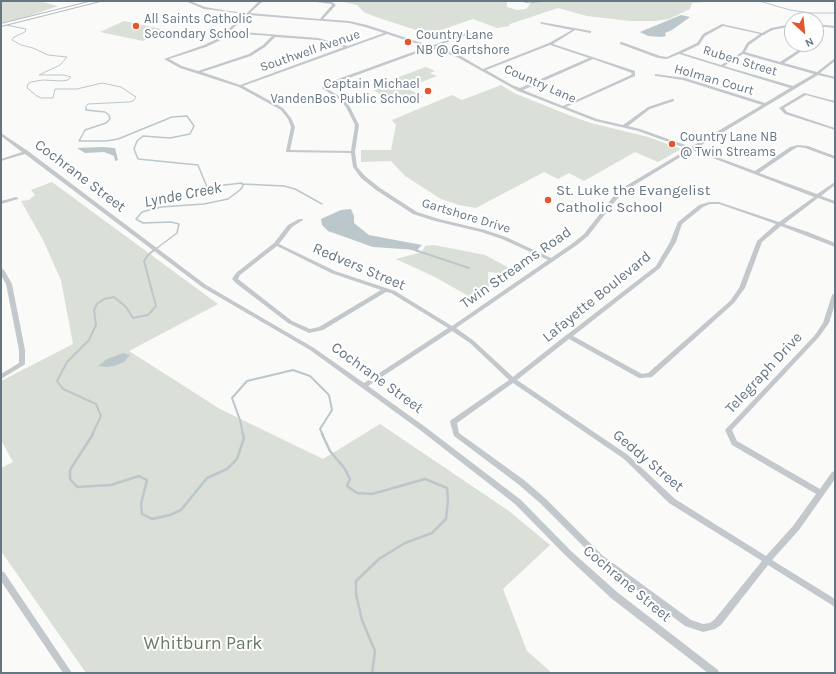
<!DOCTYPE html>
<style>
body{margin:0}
#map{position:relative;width:836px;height:674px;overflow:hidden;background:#fafaf8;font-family:Karla,sans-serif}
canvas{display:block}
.frame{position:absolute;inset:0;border:2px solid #657683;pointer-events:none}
.north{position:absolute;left:784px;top:12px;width:40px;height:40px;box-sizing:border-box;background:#fff;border:1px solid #c1c8cd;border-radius:50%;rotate:153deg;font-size:11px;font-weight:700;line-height:16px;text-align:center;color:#657683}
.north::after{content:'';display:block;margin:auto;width:14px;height:18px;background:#e4572e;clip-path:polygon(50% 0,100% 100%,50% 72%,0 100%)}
</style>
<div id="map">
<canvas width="836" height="674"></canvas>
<div class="frame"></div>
<div class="north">N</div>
</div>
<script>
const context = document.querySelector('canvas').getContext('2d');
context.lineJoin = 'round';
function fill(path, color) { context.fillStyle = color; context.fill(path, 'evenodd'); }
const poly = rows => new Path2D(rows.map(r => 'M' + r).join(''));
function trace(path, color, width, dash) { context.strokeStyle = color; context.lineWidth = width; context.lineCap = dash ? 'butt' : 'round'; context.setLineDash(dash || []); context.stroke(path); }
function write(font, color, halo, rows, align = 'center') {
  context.font = font + ' Karla,sans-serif'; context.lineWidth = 4; context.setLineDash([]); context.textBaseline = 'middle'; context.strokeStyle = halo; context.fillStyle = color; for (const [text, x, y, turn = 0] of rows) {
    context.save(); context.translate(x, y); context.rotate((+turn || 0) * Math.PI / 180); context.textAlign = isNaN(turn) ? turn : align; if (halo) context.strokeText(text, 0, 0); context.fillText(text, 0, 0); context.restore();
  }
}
fill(poly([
 [11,1,39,1,58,6,29,16,1,23,1,2],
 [340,1,507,1,507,7,517,10,526,9,533,1,718,1,692,3,690,9,669,19,654,21,630,21,587,16,558,8,510,24,509,26,497,28,473,19,441,30,454,35,448,38,428,34,373,16,364,12,357,5],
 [124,21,166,30,143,41,100,32],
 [426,67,435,71,430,73,437,76,411,86,393,79],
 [398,83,423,97,398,105,373,90],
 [501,85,514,93,571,116,591,123,648,137,681,149,658,162,635,152,584,181,569,173,558,179,544,172,476,208,459,205,441,199,405,176,391,161,361,162,361,150,391,150,396,125,392,120,452,95,462,100],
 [52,182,218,304,129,351,220,409,323,459,380,424,509,511,550,545,503,589,527,651,552,673,86,673,1,551,1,468,13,462,1,440,1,381,73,344,61,280,43,240,21,201,29,200,35,195,31,190],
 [434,245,485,255,517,272,508,274,488,272,489,287,472,298,435,277,396,259,422,252,425,246]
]), '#dadfd7');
fill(poly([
 [681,15,690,17,672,30,665,33,666,36,661,37,648,36,640,32],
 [102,147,115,148,118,160,115,161,114,156,104,152,85,153,77,148],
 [351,209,354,216,354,223,369,235,422,245,417,250,373,247,328,231,322,225,321,219,341,210],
 [123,353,130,355,124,362,114,366,106,367,98,366,107,359]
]), '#bbc7cb');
trace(poly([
 [520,1,529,3,546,1],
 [759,1,790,10,811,13,835,13],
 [1,24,26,29,25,32,14,37,12,40,21,45,33,48,48,55,67,57,60,65,39,75,64,75,71,77,68,80,62,81,43,80,31,82,28,84,27,88,37,96,41,98,53,98,55,89,77,89,102,83,121,87,136,97,133,101,129,102,88,104,86,106,86,110]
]), '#bbc7cb', 1);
trace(poly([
 [86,109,86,110,105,112,109,115,110,119,106,123,85,130,79,141,106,141,118,139,172,117,187,116,194,126,190,134,170,138,143,136,137,141,134,149,138,159,198,165,207,187,242,183,243,186,240,190,228,199,204,204,161,207,142,212,136,219,143,223,171,222,179,224,177,233,153,251],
 [242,184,284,186,295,189,322,204],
 [408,248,418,251]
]), '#bbc7cb', 1.5);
trace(poly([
 [415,250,469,268],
 [92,435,101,416,96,404,63,389,57,381,67,362,89,340,96,325,94,310,97,304,104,299,114,297,126,307,133,318,148,315,156,306,144,261,148,255,154,250],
 [243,435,240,420,232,398,247,381,293,370,310,376,329,395,332,410,320,429,323,435]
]), '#bbc7cb', 2);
trace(poly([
 [93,434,70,470,70,479,77,487,111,485,139,476,147,480,141,504,142,514,152,519,170,515,181,510,207,478,227,469,237,459,244,438,243,434],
 [322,434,330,451,345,469,350,479,347,486,357,493,372,494,425,479,447,488,448,500,446,519,432,533,405,543,379,559,356,581,356,594,362,620,375,651,372,673]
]), '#bbc7cb', 2.5);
const major = poly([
 [93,1,100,1,1,26,1,24,93,1]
]);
trace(major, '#b5babe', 2);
fill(poly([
 [185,1,190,1,205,7,229,11,247,13,259,1,263,1,250,13,320,19,332,5,331,4,308,1,332,2,336,5,323,19,349,21,367,25,431,46,466,33,474,33,486,38,484,39,474,35,467,35,434,47,459,55,483,69,549,43,572,30,542,24,540,23,541,22,591,31,591,33,590,33,575,30,553,44,635,71,635,76,566,107,597,119,623,125,648,107,672,99,674,99,674,101,650,109,628,126,640,129,691,147,762,105,683,80,656,76,655,76,655,74,685,78,765,103,790,88,679,54,667,59,658,58,620,44,620,42,622,42,660,56,667,57,697,43,703,34,722,24,762,33,771,28,792,24,792,26,773,30,765,34,765,35,763,35,749,45,745,52,780,62,808,44,812,44,784,63,817,72,835,58,835,61,820,73,835,77,835,79,818,75,695,149,755,171,790,147,798,145,808,146,835,156,835,159,805,148,798,147,794,149,759,173,817,194,835,182,835,185,821,196,835,201,835,204,818,198,784,224,808,232,835,243,835,247,781,226,762,242,745,288,734,303,652,377,641,378,639,378,569,339,517,380,628,455,675,499,766,556,793,526,816,494,732,445,725,430,815,335,823,323,832,295,835,293,835,304,829,323,819,337,732,430,737,441,820,489,832,472,835,471,835,479,799,530,772,560,835,599,835,607,768,565,721,625,715,629,703,632,685,626,596,559,540,503,518,484,454,436,450,422,451,420,509,380,470,343,452,331,368,386,424,426,521,500,571,551,617,592,718,670,719,673,708,673,611,598,565,555,515,504,420,430,310,350,202,287,25,154,1,161,1,159,22,152,1,136,1,133,28,151,206,285,314,348,364,383,448,328,391,293,386,292,323,330,309,333,288,323,237,284,232,279,236,273,274,243,288,225,299,219,303,219,303,220,292,227,279,244,335,271,395,291,452,326,548,260,502,239,481,232,435,221,413,214,376,190,361,178,353,167,351,153,286,152,286,151,291,127,288,119,281,110,239,87,180,68,164,59,204,45,219,38,245,14,204,9,185,1],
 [248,15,349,23,365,27,384,33,348,46,318,38,230,31,248,15],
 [723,26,760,34,747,43,742,52,721,65,682,53,699,45,705,36,723,26],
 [228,33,272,36,263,45,249,54,198,71,182,66,169,59,206,47,221,40,228,33],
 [387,34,427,47,324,84,322,88,340,100,346,107,355,125,351,151,290,150,295,127,291,118,283,108,243,86,387,34],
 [275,37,318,40,344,47,240,85,202,72,251,56,265,47,275,37],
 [550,45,589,58,520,88,512,85,486,70,550,45],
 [431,48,457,57,518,91,595,121,638,131,688,149,624,187,613,197,584,234,573,243,551,258,506,237,485,230,439,219,417,212,380,188,365,176,357,167,355,152,359,125,350,107,342,98,326,88,327,86,431,48],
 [743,54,814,74,793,86,724,66,743,54],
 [593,59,632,73,631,75,563,106,523,90,593,59],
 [692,150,814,197,779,222,719,202,709,202,699,205,678,222,670,242,656,266,568,334,566,335,565,336,513,377,474,341,456,328,577,245,588,236,617,199,628,189,692,150],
 [710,204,719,204,776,224,757,241,739,288,730,301,648,373,642,374,573,336,660,268,676,242,682,224,703,207,710,204],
 [277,246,331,273,381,290,319,327,310,329,292,321,238,279,240,275,277,246],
 [513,383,624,459,669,503,762,561,715,619,710,623,703,624,691,620,602,555,546,499,524,480,459,433,457,423,513,383],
 [816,24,835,26,835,28,816,26,816,24],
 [816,29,817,29,822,37,816,41,816,38,818,37,816,33,816,29],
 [804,93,835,101,835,103,806,95,784,108,787,112,835,128,835,130,785,114,779,108,804,93],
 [16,197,18,198,18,199,1,204,1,201,16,197],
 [1,268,4,270,12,284,25,350,25,364,24,365,1,379,1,374,19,363,19,350,6,284,1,275,1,268],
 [1,571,4,572,72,673,63,673,1,581,1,571]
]), '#c3c8cc');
fill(major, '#fff');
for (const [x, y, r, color] of [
 [136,26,4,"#e4572e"],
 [408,42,4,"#e4572e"],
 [428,91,4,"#e4572e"],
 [672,144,4,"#e4572e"],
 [548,200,4,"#e4572e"]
]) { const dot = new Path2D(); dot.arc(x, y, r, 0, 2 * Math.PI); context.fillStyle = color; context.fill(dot); trace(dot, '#fff', 1.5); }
write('13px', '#657683', '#fff', [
 ["All Saints Catholic",144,19],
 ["Secondary School",144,34],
 ["Country Lane",416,35],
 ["NB @ Gartshore",416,50],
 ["Captain Michael",420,84,"right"],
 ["VandenBos Public School",420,99,"right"],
 ["Country Lane NB",680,137],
 ["@ Twin Streams",680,152]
], 'left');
write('13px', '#657683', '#fff', [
 ["Southwell Avenue",310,51,-19],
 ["Ruben Street",740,61,17],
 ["Holman Court",714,80,16],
 ["Country Lane",540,84,24],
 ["Gartshore Drive",466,216,17]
]);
write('15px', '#657683', '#fff', [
 ["Cochrane Street",80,176,37],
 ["Redvers Street",359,267,23],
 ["Twin Streams Road",516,268,-35],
 ["Lafayette Boulevard",597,297,-39],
 ["Telegraph Drive",764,373,-47],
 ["Cochrane Street",377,378,36],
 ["Geddy Street",648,461,40],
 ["Cochrane Street",627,584,40]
]);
write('15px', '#657683', '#fff', [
 ["St. Luke the Evangelist",556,191],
 ["Catholic School",556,208]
], 'left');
write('italic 16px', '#60757c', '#fff', [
 ["Lynde Creek",183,195,-11]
]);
write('18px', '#687a64', '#fff', [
 ["Whitburn Park",203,644]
]);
</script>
